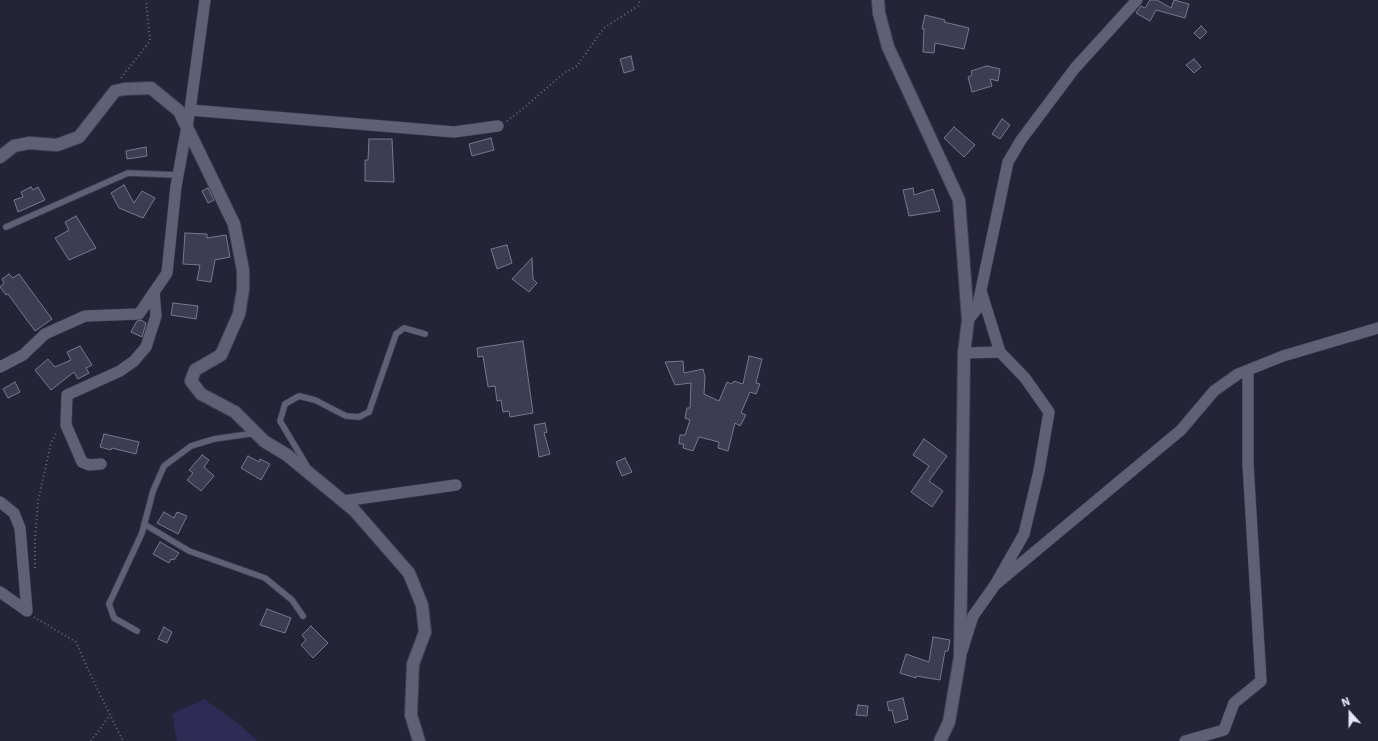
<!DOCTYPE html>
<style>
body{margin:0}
#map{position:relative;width:1378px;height:741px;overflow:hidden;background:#242338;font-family:"IBM Plex Sans",sans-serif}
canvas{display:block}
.north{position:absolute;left:1330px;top:693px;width:40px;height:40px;-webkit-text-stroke:3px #242338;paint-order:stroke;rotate:339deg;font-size:11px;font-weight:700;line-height:16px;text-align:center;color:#e5e5f3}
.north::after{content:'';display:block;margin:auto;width:14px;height:18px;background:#e5e5f3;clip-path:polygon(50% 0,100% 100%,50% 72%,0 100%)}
</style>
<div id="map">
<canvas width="1378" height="741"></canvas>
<div class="north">N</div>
</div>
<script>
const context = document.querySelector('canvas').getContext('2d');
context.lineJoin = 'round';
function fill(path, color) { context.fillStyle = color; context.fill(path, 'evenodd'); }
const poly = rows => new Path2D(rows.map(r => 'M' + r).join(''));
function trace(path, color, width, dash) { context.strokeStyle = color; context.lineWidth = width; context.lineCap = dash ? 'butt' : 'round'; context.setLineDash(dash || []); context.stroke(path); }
fill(poly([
 [204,699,240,725,257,741,177,741,172,714]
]), '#2f2b55');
const building = poly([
 [1150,0,1157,0,1171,8,1174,0,1189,4,1185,18,1156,10,1150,21,1136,13,1141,6,1145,8,1150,0],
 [925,15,945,20,944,22,969,28,964,49,935,43,934,53,923,52,924,29,922,29,925,15],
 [1201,26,1207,32,1200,39,1194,33,1201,26],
 [631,56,634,70,624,73,620,59,631,56],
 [1194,59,1201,67,1194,73,1186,65,1194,59],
 [987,66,1000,69,998,81,990,79,992,86,972,92,968,77,972,75,971,71,987,66],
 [1002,119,1010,125,1000,139,992,134,1002,119],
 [954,127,975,145,964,157,944,138,954,127],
 [491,138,494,150,472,156,469,144,491,138],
 [369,139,392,139,394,182,365,181,365,160,368,160,369,139],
 [146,147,147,156,127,159,126,151,146,147],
 [124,185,134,203,142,191,155,198,143,218,119,208,111,193,124,185],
 [31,187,33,190,38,187,45,200,18,212,14,200,23,197,21,192,31,187],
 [208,188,214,200,208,203,202,191,208,188],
 [913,188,914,195,933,189,940,211,909,216,903,190,913,188],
 [76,216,96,248,69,260,55,238,69,230,65,222,76,216],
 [185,233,207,234,207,238,226,235,230,257,215,260,211,282,197,280,200,265,183,264,185,233],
 [507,245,512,263,497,269,491,249,507,245],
 [532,258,533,279,537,283,529,292,512,279,532,258],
 [9,274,13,278,19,274,52,319,35,331,8,294,6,295,0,287,4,283,2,279,9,274],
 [173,303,198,306,196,319,171,315,173,303],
 [141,320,146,323,142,337,131,332,137,321,141,320],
 [523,341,533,413,510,417,509,411,503,412,501,400,497,401,495,386,488,387,483,356,478,357,477,348,523,341],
 [80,346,92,365,86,368,89,373,78,379,74,372,51,390,35,370,48,359,55,367,71,360,67,352,80,346],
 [749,356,762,359,756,383,760,384,756,394,750,392,741,413,746,415,740,426,735,423,728,451,718,448,719,442,699,437,693,451,683,448,684,444,679,444,680,435,685,435,690,420,685,418,687,408,690,408,691,383,675,385,665,362,683,361,684,373,703,369,705,377,704,394,719,401,727,382,732,384,734,381,743,384,749,356],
 [15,382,20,392,8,398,3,389,15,382],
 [545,423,547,432,544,433,550,454,539,457,534,425,545,423],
 [104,434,139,442,136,454,112,448,111,450,100,447,104,434],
 [924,439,947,456,929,481,943,491,932,507,911,492,929,466,913,455,924,439],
 [202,455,209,460,204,467,214,476,201,491,187,480,193,473,189,470,202,455],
 [248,456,259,462,260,459,270,464,261,480,241,468,248,456],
 [625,458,632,472,622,476,616,462,625,458],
 [164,512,174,518,177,512,187,516,178,534,157,523,164,512],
 [160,542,179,553,174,560,171,559,169,563,153,554,160,542],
 [267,609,291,618,285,633,260,625,267,609],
 [311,626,328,643,313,658,301,645,306,640,302,635,311,626],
 [164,627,172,632,167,643,158,639,164,627],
 [933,637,950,640,948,651,945,651,940,680,916,676,916,678,900,673,906,654,929,662,933,637],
 [903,698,908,719,895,723,892,710,889,711,887,702,903,698],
 [858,705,868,706,867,716,856,715,858,705]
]);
fill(building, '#3c3c52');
trace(building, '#777790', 1);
const service = poly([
 [6,227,128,173,178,175],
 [307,466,280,421,285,404,299,396,315,400,346,416,359,417,369,412,396,334,404,328,425,334],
 [144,524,189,551,265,578,292,600,303,616],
 [137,631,114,618,109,604,142,533,153,491,164,466,191,446,214,439,256,433]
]);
const minor = poly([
 [190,110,454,132,498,126],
 [968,320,977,309,1008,162,1021,140,1075,68,1137,0],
 [964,353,1000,352],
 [0,367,23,355,45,334,85,316,139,314,167,273,176,186,190,110,205,0],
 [101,464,89,465,82,462,66,425,67,395,120,371,134,361,146,347,156,316,154,292],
 [343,501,456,485],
 [0,502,14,513,20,528,27,611],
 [995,585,1181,430,1214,391,1238,374,1283,356,1378,328],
 [0,592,27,611],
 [962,651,973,616,995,585,1024,534,1039,471,1049,412,1025,378,1000,352,981,291],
 [1185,741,1224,730,1234,703,1261,681,1248,464,1248,370]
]);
const tertiary = poly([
 [878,0,879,13,888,47,959,200,968,320,964,353,960,657,949,722,940,741],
 [0,157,14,146,29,143,57,145,79,137,115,91,124,89,151,88,179,111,234,224,243,270,243,290,239,314,221,355,195,370,191,381,201,394,235,412,264,441,287,455,354,510,409,573,422,605,425,632,413,664,411,715,419,741]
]);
trace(service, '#424052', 7);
trace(minor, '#424052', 12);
trace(tertiary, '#424052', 14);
trace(poly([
 [121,78,150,41,146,0],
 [507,121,526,106,564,73,577,66,604,28,638,6,640,0],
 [35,568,35,539,38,501,51,443,57,431],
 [34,617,76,642,90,674,123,741],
 [91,741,110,715]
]), '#676679', 2, [1, 3]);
trace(service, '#605f77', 5.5);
trace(minor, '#605f77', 11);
trace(tertiary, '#605f77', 12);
</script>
